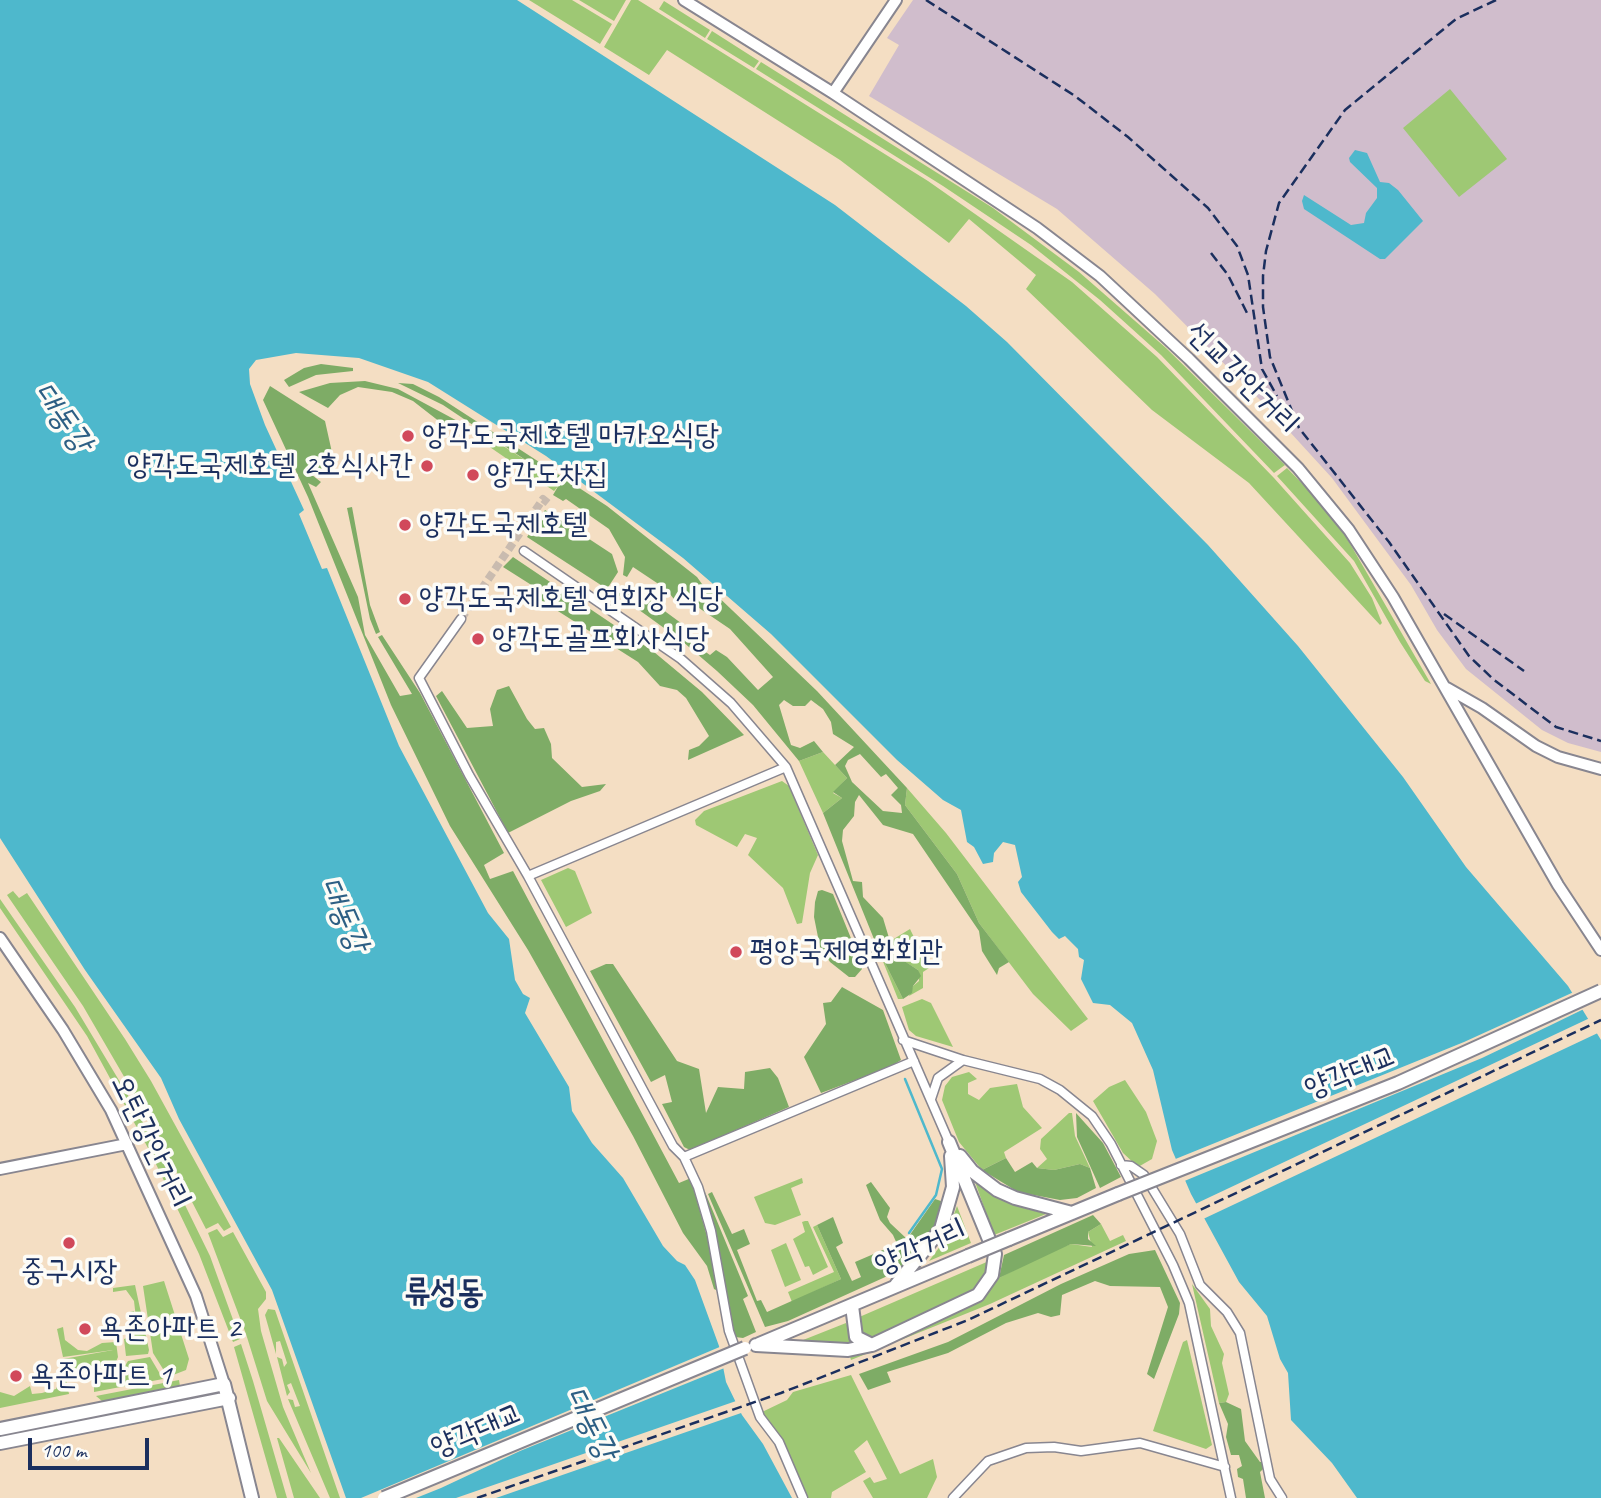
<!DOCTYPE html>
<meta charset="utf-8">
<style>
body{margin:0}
#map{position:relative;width:1601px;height:1498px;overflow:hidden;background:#f4dec3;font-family:Caveat,sans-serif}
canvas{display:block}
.scale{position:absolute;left:28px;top:1438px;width:121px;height:32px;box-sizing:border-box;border:4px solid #1b2f5e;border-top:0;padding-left:9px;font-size:21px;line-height:24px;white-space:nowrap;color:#1b2f5e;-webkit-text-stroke:5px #fdfcf7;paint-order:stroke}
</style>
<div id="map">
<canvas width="1601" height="1498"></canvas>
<div class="scale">100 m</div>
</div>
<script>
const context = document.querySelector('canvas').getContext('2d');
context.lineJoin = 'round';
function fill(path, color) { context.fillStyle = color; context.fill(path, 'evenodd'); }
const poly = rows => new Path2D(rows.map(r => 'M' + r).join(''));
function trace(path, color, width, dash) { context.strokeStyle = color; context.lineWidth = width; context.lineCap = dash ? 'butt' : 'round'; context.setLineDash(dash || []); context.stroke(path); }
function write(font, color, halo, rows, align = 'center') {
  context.font = font + ' Caveat,"Poor Story",sans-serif'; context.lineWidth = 7; context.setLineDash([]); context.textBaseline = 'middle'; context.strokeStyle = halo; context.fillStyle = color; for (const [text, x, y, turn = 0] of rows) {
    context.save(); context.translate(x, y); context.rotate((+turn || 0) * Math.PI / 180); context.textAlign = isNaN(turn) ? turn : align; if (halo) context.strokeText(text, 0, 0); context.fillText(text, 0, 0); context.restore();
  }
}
fill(poly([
 [913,0,1601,0,1601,752,1568,743,1542,730,1466,669,1437,630,1411,585,1332,478,1268,408,1155,294,1057,209,869,96,899,45,887,38]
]), '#d0bdcc');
fill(poly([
 [529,0,572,0,612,24,600,44],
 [579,0,626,0,614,21],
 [631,0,638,0,928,181,1072,282,1157,357,1274,478,1350,563,1372,598,1382,623,1380,625,1249,483,1152,410,1026,289,1036,275,969,219,949,243,840,160,667,50,649,75,604,47],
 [664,1,710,30,705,38,659,9],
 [712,31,759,61,754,68,707,39],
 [761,62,993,208,1079,272,1166,348,1285,465,1274,473,1161,355,1100,300,1031,245,943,186,756,69],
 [1450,89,1507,159,1459,197,1403,128],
 [483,433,561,483,554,491,478,439],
 [1287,468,1326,508,1345,535,1431,684,1425,681,1400,642,1354,561,1277,476],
 [823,752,847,778,833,793,842,798,823,813,799,761],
 [782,781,789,786,818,855,810,873,802,923,797,924,783,888,748,855,757,838,745,834,737,847,696,825,695,820,704,811],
 [907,788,946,833,1088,1019,1071,1031,1033,994,979,923,957,874,905,805],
 [568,868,575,871,592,913,566,927,541,880],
 [13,891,19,898,27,893,125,1039,151,1081,231,1227,224,1231,218,1223,206,1229,154,1128,157,1126,155,1121,151,1123,83,1006,7,895],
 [0,899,75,1007,135,1107,160,1156,154,1159,87,1036,0,908],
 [910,929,929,968,923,972,923,988,909,996,913,986,919,981,918,970,888,951,883,959,903,999,898,999,876,944,889,938,892,940],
 [922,999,931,1003,953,1047,916,1036,909,1030,902,1007],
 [969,1072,977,1079,968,1083,968,1094,979,1100,990,1088,1017,1084,1023,1107,1042,1128,1004,1152,1006,1158,982,1170,959,1142,942,1100,945,1086,952,1077],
 [1125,1080,1146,1112,1157,1141,1152,1159,1138,1167,1123,1153,1093,1101,1109,1087],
 [1069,1113,1072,1113,1075,1136,1090,1168,1080,1164,1054,1170,1037,1168,1047,1159,1040,1149,1041,1139],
 [162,1158,210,1256,240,1339,233,1342,199,1254,155,1162],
 [802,1178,803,1183,791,1188,801,1215,775,1225,765,1223,754,1197],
 [975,1182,1013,1205,1046,1214,994,1235],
 [957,1206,971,1243,929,1261,944,1241],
 [805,1221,808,1221,828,1267,813,1275,809,1266,805,1267,793,1239,805,1232,802,1222],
 [1101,1224,1110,1241,1123,1235,1126,1241,990,1304,851,1360,849,1353,886,1345,982,1301,999,1278,1051,1251,1071,1244,1092,1247,1088,1232],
 [817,1225,841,1279,792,1302,788,1292,834,1272,813,1227],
 [217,1229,223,1237,233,1232,266,1292,266,1299,258,1309,261,1331,283,1407,311,1473,267,1401,246,1334,208,1233],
 [786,1243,801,1280,785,1287,771,1250],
 [989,1261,982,1279,968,1295,875,1338,862,1334,857,1318],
 [164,1281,189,1359,186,1370,168,1377,153,1353,143,1286],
 [1192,1284,1210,1309,1211,1326,1224,1354,1222,1363,1229,1394,1226,1402,1219,1403],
 [135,1285,149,1350,148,1354,126,1356,124,1339,134,1336,130,1312,134,1311,137,1327,134,1301,126,1290,113,1292,113,1288],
 [268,1309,275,1310,340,1498,330,1498,288,1399,293,1400,295,1407,300,1406,291,1383,287,1385,290,1392,287,1396,277,1357,282,1359,284,1367,287,1363,280,1341,276,1342,276,1354,265,1315],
 [846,1323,854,1342,851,1345,793,1344],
 [63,1327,65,1340,78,1350,87,1351,102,1343,116,1342,118,1357,115,1364,65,1371,63,1359,113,1350,63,1357,57,1329],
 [1187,1340,1212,1445,1206,1449,1153,1431,1183,1342],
 [241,1344,253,1381,287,1498,277,1498,234,1347],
 [150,1357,163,1379,94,1392,94,1376,123,1369,128,1361],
 [851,1375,900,1474,933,1459,937,1477,927,1498,873,1498,863,1481,870,1477,874,1483,887,1479,867,1440,854,1451,866,1472,832,1492,831,1498,807,1498,762,1412,787,1400,793,1392],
 [66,1379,69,1394,0,1408,0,1392,14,1396,30,1386,32,1394,42,1393,56,1389,59,1381],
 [179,1380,180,1386,102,1401,96,1396],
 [277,1438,279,1438,320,1498,294,1498]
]), '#9ec874');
fill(poly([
 [321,364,353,368,353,371,316,375,289,387,284,380,304,368],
 [365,381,398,389,476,431,473,434,440,422,413,401,392,392,358,387,340,395,328,408,299,392,330,383],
 [398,383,413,384,439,397,607,506,697,577,707,591,711,590,817,691,907,788,905,805,957,874,979,923,1009,962,999,968,997,975,982,951,979,931,913,834,883,825,859,795,855,802,854,816,843,830,842,841,853,881,862,882,863,897,883,918,889,938,876,944,823,813,842,798,833,792,847,778,835,765,854,747,833,734,831,722,823,709,811,700,805,706,793,706,784,700,779,705,791,745,800,748,814,741,823,752,799,761,753,705,717,671,682,641,617,594,626,584,632,587,685,626,681,635,710,655,716,650,727,657,758,690,773,677,730,629,699,608,677,603,666,589,633,567,627,577,623,575,625,557,609,529,566,499,563,501,553,495,560,483,443,405],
 [860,754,881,777,886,774,898,788,891,795,901,805,902,813,883,811,852,782,845,766,848,760],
 [270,386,325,421,335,466,325,475,312,475,321,482,316,487,308,483,358,597,365,635,400,696,412,694,378,637,382,635,420,693,504,853,484,865,490,879,513,871,679,1183,691,1178,711,1251,718,1291,714,1289,707,1266,683,1233,633,1136,528,950,450,826,391,705,308,497,263,400],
 [352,507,370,605,380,632,376,634,370,619,347,508],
 [545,510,612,554,618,572,607,589,527,537],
 [513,557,654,652,702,692,744,735,688,760,689,750,699,746,709,736,686,698,677,690,660,686,638,662,539,599,533,586,503,567],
 [509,686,527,719,535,729,544,728,551,744,552,758,582,787,606,784,600,791,571,801,508,833,436,696,442,691,467,728,493,726,490,709,497,690],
 [822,890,833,894,861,963,862,969,855,977,849,977,830,962,820,947,814,917,815,902,818,891],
 [889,951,918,970,921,976,913,986,912,993,903,999,883,959],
 [606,964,613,964,677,1061,699,1069,706,1113,718,1087,744,1089,745,1072,770,1068,778,1078,789,1107,690,1150,684,1147,662,1104,672,1102,665,1075,651,1082,590,971],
 [842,987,883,1010,901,1060,890,1067,821,1093,804,1057,826,1024,823,1003,831,1002],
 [1076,1113,1103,1143,1121,1177,1100,1188,1077,1137],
 [1006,1158,1015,1172,1032,1162,1037,1168,1054,1170,1080,1164,1090,1168,1096,1188,1077,1198,1060,1200,1018,1192,982,1170],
 [871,1182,890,1208,887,1217,890,1223,907,1239,935,1199,944,1202,932,1233,903,1269,788,1321,765,1327,708,1194,712,1192,732,1234,744,1229,750,1244,737,1250,757,1301,761,1300,767,1312,841,1279,817,1225,833,1217,843,1243,836,1247,852,1281,861,1277,855,1262,897,1244,893,1235,880,1220,866,1185],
 [705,1192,748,1296,743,1299,756,1332,743,1338,735,1337,730,1327],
 [1093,1215,1101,1224,1088,1232,1088,1239,1096,1246,1071,1244,999,1278,1004,1255],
 [1155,1250,1180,1303,1179,1314,1154,1379,1147,1374,1168,1307,1160,1287,1110,1286,1095,1281,1062,1295,1060,1315,1051,1317,1038,1313,1006,1323,948,1353,887,1372,891,1382,868,1390,859,1374,948,1342,1061,1284,1129,1254],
 [1226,1402,1241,1409,1245,1441,1260,1462,1264,1462,1265,1467,1260,1472,1265,1498,1246,1498,1243,1479,1238,1477,1237,1469,1242,1466,1239,1455,1231,1455,1226,1437,1228,1424,1219,1403]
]), '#7eac66');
fill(poly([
 [0,0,517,0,835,205,966,306,1007,342,1208,545,1298,646,1403,777,1466,867,1568,986,1601,1040,1601,1498,1357,1498,1332,1463,1291,1420,1288,1373,1280,1359,1267,1316,1239,1282,1191,1194,1172,1150,1153,1070,1132,1023,1110,1005,1093,1003,1081,979,1084,960,1079,957,1078,949,1065,936,1059,939,1052,932,1021,892,1018,882,1022,877,1015,845,1003,842,994,853,993,862,983,864,974,847,967,842,961,810,943,800,897,760,771,634,683,558,546,456,428,382,359,358,296,353,256,360,249,369,250,384,265,425,304,510,299,514,322,569,327,568,399,746,488,913,509,939,515,980,523,994,530,998,525,1013,569,1087,572,1111,592,1143,623,1178,663,1246,677,1261,685,1265,695,1280,719,1346,726,1382,742,1415,763,1444,792,1498,346,1498,272,1290,179,1119,161,1078,85,970,0,838],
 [1355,150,1367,153,1380,182,1389,183,1398,190,1423,221,1385,259,1380,259,1304,209,1302,201,1304,195,1351,225,1364,223,1366,213,1377,198,1377,188,1350,162,1349,158]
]), '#4eb8cc');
fill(poly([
 [1576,991,1586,1008,1551,1025,1482,1058,1182,1182,1173,1160,1464,1042],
 [1592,1017,1600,1032,1201,1220,1193,1205],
 [722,1346,727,1367,520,1451,441,1488,416,1498,361,1498],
 [739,1400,744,1412,496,1498,456,1498]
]), '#f4dec3');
trace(poly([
 [905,1079,942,1169,936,1195,909,1233]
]), '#4eb8cc', 2.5);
trace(poly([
 [461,619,543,499,548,503]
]), '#c9bbaf', 8, [8, 4]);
const street = poly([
 [524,551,681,659,731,703,786,767,949,1142],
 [461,619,419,678,469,775,528,876],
 [786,767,528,876,673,1146,684,1157,914,1061],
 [903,1040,963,1060],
 [931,1099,938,1078,963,1060,1040,1079,1060,1090,1092,1116,1111,1144,1173,1265,1189,1303,1231,1498],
 [684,1157,698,1187,711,1231,729,1331,760,1417,779,1442,803,1498],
 [1121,1165,1131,1166,1144,1175,1180,1234,1200,1285,1227,1312,1240,1333,1270,1479,1282,1498],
 [953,1498,988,1461,1026,1448,1054,1447,1081,1451,1140,1443,1225,1467]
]);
const secondary = poly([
 [684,0,833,93,1037,228,1100,276,1189,359,1298,468,1349,530,1393,597,1558,885,1601,950],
 [833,93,896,0],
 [1447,688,1482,708,1536,746,1558,757,1601,769],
 [0,938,63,1030,111,1110,196,1296,224,1384],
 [0,1169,127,1144]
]);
const primary = poly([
 [960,1156,972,1171,997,1190,1015,1198,1072,1213],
 [1009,1239,1118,1194],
 [896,1285,941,1229,953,1187,951,1156],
 [852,1306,856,1337,872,1345],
 [759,1344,968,1256],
 [756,1345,848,1350,872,1345,978,1295,992,1275,995,1254,949,1142],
 [0,1429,224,1384,252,1498],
 [0,1443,229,1398]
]);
trace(street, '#888690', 11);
trace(secondary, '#888690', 14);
trace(primary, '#888690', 16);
trace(street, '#fff', 8);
trace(secondary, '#fff', 10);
trace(primary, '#fff', 12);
trace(poly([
 [926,0,1075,96,1128,137,1208,208,1237,246,1248,275,1262,369,1277,396],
 [1496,0,1456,19,1345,110,1279,203,1266,251,1263,276,1263,307,1270,357,1299,428,1389,542,1469,656,1493,679,1556,727,1601,741],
 [1211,253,1228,275,1247,313],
 [1444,614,1524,671],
 [477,1498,781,1393,968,1320,1601,1020]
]), '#1b2f5e', 2.5, [10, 5]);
const primaryBridge = poly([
 [1118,1194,1398,1083,1601,991],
 [968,1256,1009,1239],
 [384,1498,745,1348]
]);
trace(primaryBridge, '#888690', 16, []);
trace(primaryBridge, '#fff', 12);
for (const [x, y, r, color] of [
 [408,436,7,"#d1495b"],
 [427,466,7,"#d1495b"],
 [473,475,7,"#d1495b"],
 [405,525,7,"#d1495b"],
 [405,599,7,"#d1495b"],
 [478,639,7,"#d1495b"],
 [736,952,7,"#d1495b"],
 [69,1243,7,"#d1495b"],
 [85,1329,7,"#d1495b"],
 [16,1376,7,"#d1495b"]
]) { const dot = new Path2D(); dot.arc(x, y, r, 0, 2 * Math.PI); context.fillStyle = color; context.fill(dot); trace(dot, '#fdfcf7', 2.5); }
write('30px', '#1b2f5e', '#fdfcf7', [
 ["선교강안거리",1242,379,45],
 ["양각대교",1351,1073,-22],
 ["오탄강안거리",150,1142,64],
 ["양각거리",921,1248,-24],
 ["양각대교",477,1431,-23]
]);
write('30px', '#1b2f5e', '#fdfcf7', [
 ["양각도국제호텔 마카오식당",422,436],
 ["양각도국제호텔 2호식사칸",413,466,"right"],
 ["양각도차집",487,475],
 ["양각도국제호텔",419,525],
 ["양각도국제호텔 연회장 식당",419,599],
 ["양각도골프회사식당",492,639],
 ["평양국제영화회관",750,952],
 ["중구시장",69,1272,"center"],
 ["욕존아파트 2",99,1329],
 ["욕존아파트 1",30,1376]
], 'left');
write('italic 32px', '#2d5f84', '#fdfcf7', [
 ["대동강",62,418,55],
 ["대동강",343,915,66],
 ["대동강",590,1424,63]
]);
write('bold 33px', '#1b2f5e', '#fdfcf7', [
 ["류성동",444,1293]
]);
</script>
